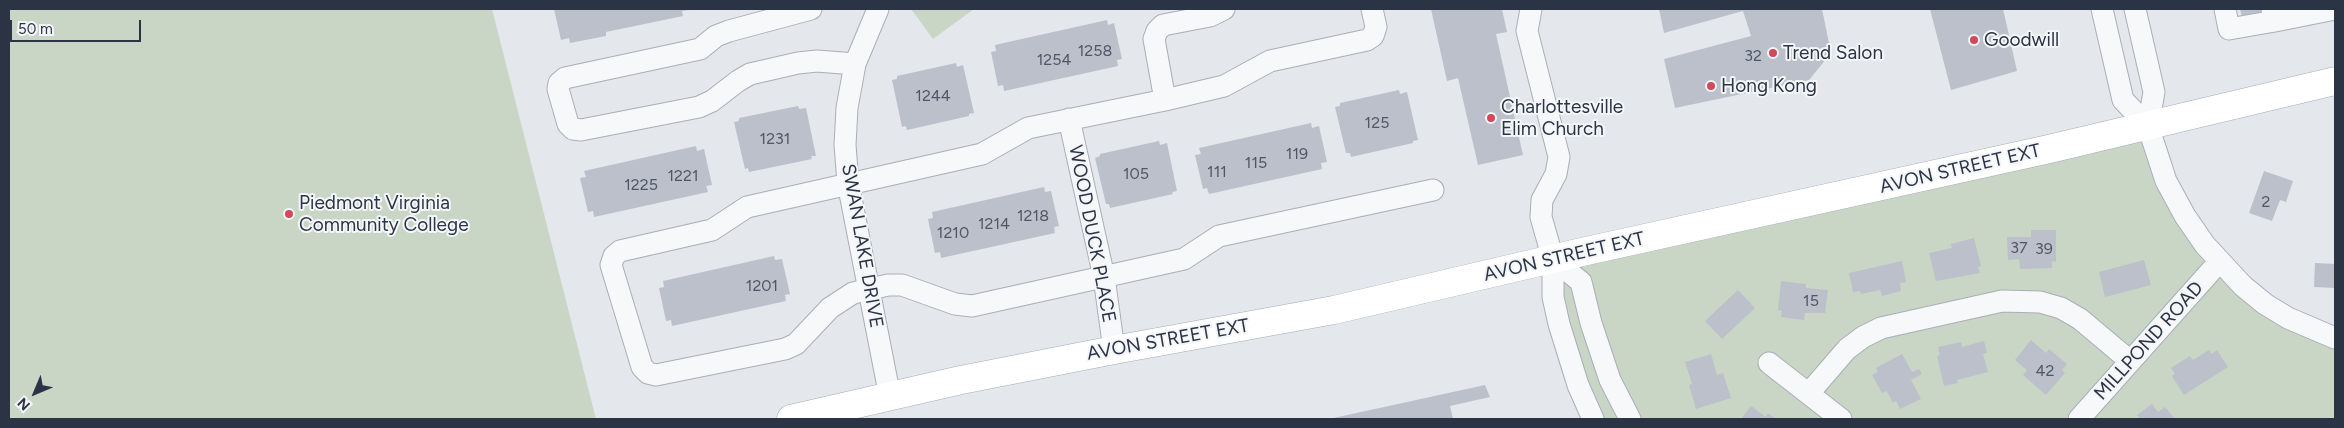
<!DOCTYPE html>
<style>
body{margin:0}
#map{position:relative;width:2344px;height:428px;overflow:hidden;background:#e4e7ec;font-family:Figtree,sans-serif}
canvas{display:block}
.frame{position:absolute;inset:0;border:10px solid #2b3445;pointer-events:none}
.north{position:absolute;left:10px;top:368px;width:50px;height:50px;-webkit-text-stroke:4px #f4f6f9;paint-order:stroke;rotate:225deg;font-size:14px;font-weight:700;line-height:20px;text-align:center;color:#2b3445}
.north::after{content:'';display:block;margin:auto;width:18px;height:22px;background:#2b3445;clip-path:polygon(50% 0,100% 100%,50% 72%,0 100%)}
.scale{position:absolute;left:10px;top:20px;width:131px;height:22px;box-sizing:border-box;border:2px solid #2b3445;border-top:0;padding-left:6px;font-size:15px;line-height:18px;white-space:nowrap;color:#2b3445;-webkit-text-stroke:4px #f4f6f9;paint-order:stroke}
</style>
<div id="map">
<canvas width="2344" height="428"></canvas>
<div class="frame"></div>
<div class="north">N</div>
<div class="scale">50 m</div>
</div>
<script>
const context = document.querySelector('canvas').getContext('2d');
context.lineJoin = 'round';
function fill(path, color) { context.fillStyle = color; context.fill(path, 'evenodd'); }
const poly = rows => new Path2D(rows.map(r => 'M' + r).join(''));
function trace(path, color, width, dash) { context.strokeStyle = color; context.lineWidth = width; context.lineCap = dash ? 'butt' : 'round'; context.setLineDash(dash || []); context.stroke(path); }
function write(font, color, halo, rows, align = 'center') {
  context.font = font + ' Figtree,sans-serif'; context.lineWidth = 4; context.setLineDash([]); context.textBaseline = 'middle'; context.strokeStyle = halo; context.fillStyle = color; for (const [text, x, y, turn = 0] of rows) {
    context.save(); context.translate(x, y); context.rotate((+turn || 0) * Math.PI / 180); context.textAlign = isNaN(turn) ? turn : align; if (halo) context.strokeText(text, 0, 0); context.fillText(text, 0, 0); context.restore();
  }
}
fill(poly([
 [9,9,492,9,596,419,9,419],
 [911,9,974,9,933,39],
 [2148,126,2219,262,2335,338,2335,419,1593,419,1553,297,1582,252]
]), '#c9d6c5');
fill(poly([
 [554,9,689,9,689,10,682,11,683,16,606,32,606,36,570,43,569,38,561,40],
 [1431,9,1502,9,1507,32,1496,34,1523,155,1478,165,1458,78,1447,81],
 [1659,9,1822,9,1831,53,1809,80,1675,108,1664,59,1751,36,1743,11,1664,33],
 [1930,9,2003,9,2017,71,1951,90],
 [2240,9,2261,9,2262,13,2242,17],
 [1107,20,1108,25,1114,23,1122,59,1117,60,1118,66,1004,91,1003,85,998,86,991,52,996,51,995,45],
 [956,63,957,67,963,65,974,113,969,114,969,116,907,130,906,126,902,127,892,80,897,79,897,76],
 [1399,90,1400,94,1407,92,1418,140,1413,141,1413,143,1351,157,1350,153,1346,153,1335,107,1340,106,1340,103],
 [798,106,799,109,806,108,816,156,811,156,812,159,749,172,748,168,745,169,734,122,739,121,739,118],
 [1311,123,1312,128,1319,126,1327,162,1321,163,1322,169,1209,194,1207,188,1203,189,1195,155,1201,154,1199,148],
 [1159,141,1160,145,1167,143,1177,191,1172,192,1173,194,1110,208,1109,204,1106,204,1095,158,1100,156,1100,154],
 [696,146,697,151,704,149,712,185,706,186,708,192,594,217,593,211,588,212,580,178,586,177,584,171],
 [2264,171,2293,181,2286,202,2280,200,2272,221,2249,213],
 [1044,187,1045,192,1051,191,1059,226,1054,227,1055,233,941,258,940,252,935,253,928,219,933,218,932,212],
 [2031,230,2056,230,2056,262,2052,261,2052,268,2020,269,2019,259,2008,260,2007,237,2031,237],
 [1974,238,1981,266,1978,267,1980,273,1936,281,1929,253,1952,248,1951,244],
 [774,256,775,260,782,259,790,294,785,295,786,301,672,326,671,320,666,321,659,288,664,287,663,281],
 [2144,260,2151,285,2105,297,2099,272],
 [1902,261,1906,282,1900,283,1901,291,1882,296,1880,290,1861,294,1860,291,1853,292,1849,273],
 [2315,263,2335,264,2335,288,2314,287],
 [1781,281,1806,284,1806,288,1828,290,1825,313,1805,313,1804,320,1781,317,1782,311,1778,310],
 [1738,290,1755,308,1722,339,1705,321],
 [2031,340,2046,353,2049,349,2067,364,2062,370,2065,373,2046,395,2023,375,2027,370,2015,360],
 [1984,341,1987,353,1983,354,1988,372,1957,380,1958,383,1944,386,1937,356,1940,355,1938,347,1961,342,1962,347],
 [2209,350,2212,354,2217,350,2228,367,2184,395,2172,376,2175,374,2171,368,2190,356,2193,360],
 [1711,354,1717,375,1723,373,1731,398,1696,409,1689,385,1692,384,1685,362],
 [1902,354,1912,372,1919,369,1922,374,1911,380,1921,399,1900,409,1896,401,1893,403,1887,391,1882,393,1872,375,1878,372,1876,368],
 [1485,385,1490,397,1450,406,1453,419,1329,419],
 [2152,404,2158,412,2165,407,2174,418,2140,419,2137,415],
 [1751,406,1766,417,1768,413,1776,419,1741,419]
]), '#bbc0ca');
const minor = poly([
 [811,9,729,31,716,36,700,49,565,78,559,83,558,89,568,124,573,129,581,130,699,107,712,101,738,81,750,74,798,63,817,61,855,64],
 [878,9,855,64,847,108,845,145,848,183,890,397],
 [1224,9,1210,16,1163,25,1157,31,1154,39,1165,100,1224,86,1270,61,1367,40,1373,36,1376,27,1372,9],
 [1531,9,1527,31,1559,157,1556,174,1542,200,1541,217,1553,259,1553,297,1559,324,1578,385,1593,419],
 [2102,9,2123,100,2148,126],
 [2135,9,2154,92,2148,126,2166,181,2185,216,2205,245,2243,286,2265,304,2288,318,2335,338],
 [2225,9,2229,29,2275,21],
 [2272,9,2275,21,2335,9],
 [1165,100,1028,128,982,154,747,207,712,230,620,251,614,256,611,265,642,367,648,373,656,375,785,349,796,344,830,308,853,293,888,285,902,285,955,304,972,306,1184,259,1219,236,1433,190],
 [1069,119,1104,277,1114,350],
 [1553,259,1581,282,1591,323,1610,380,1630,419],
 [1769,363,1841,419],
 [1809,393,1847,349,1863,337,1881,328,2002,301,2040,302,2061,308,2080,319,2130,361],
 [2079,419,2219,262]
]);
const major = poly([
 [791,419,961,380,1114,350,1334,310,1582,252,2049,149,2335,81]
]);
trace(minor, '#a9aeb7', 23);
trace(major, '#a3abb8', 29);
trace(minor, '#f7f8fa', 21);
trace(major, '#fff', 28);
for (const [x, y, r, color] of [
 [1974,40,5,"#d1495b"],
 [1773,53,5,"#d1495b"],
 [1711,86,5,"#d1495b"],
 [1491,118,5,"#d1495b"],
 [289,214,5,"#d1495b"]
]) { const dot = new Path2D(); dot.arc(x, y, r, 0, 2 * Math.PI); context.fillStyle = color; context.fill(dot); trace(dot, '#f4f6f9', 2); }
write('16px', '#4f5766', null, [
 ["1258",1095,51],
 ["32",1753,56],
 ["1254",1054,60],
 ["1244",933,96],
 ["125",1377,123],
 ["1231",775,139],
 ["119",1297,154],
 ["115",1256,163],
 ["111",1217,172],
 ["105",1136,174],
 ["1221",683,176],
 ["1225",641,185],
 ["2",2266,202],
 ["1218",1033,216],
 ["1214",994,224],
 ["1210",953,233],
 ["37",2019,248],
 ["39",2044,249],
 ["1201",762,286],
 ["15",1811,301],
 ["42",2045,371]
]);
write('19px', '#2b3445', '#f4f6f9', [
 ["Goodwill",1984,40],
 ["Trend Salon",1783,53],
 ["Hong Kong",1721,86],
 ["Charlottesville",1501,107],
 ["Elim Church",1501,129],
 ["Piedmont Virginia",299,203],
 ["Community College",299,225]
], 'left');
write('19px', '#2b3445', '#f4f6f9', [
 ["AVON STREET EXT",1960,169,-13],
 ["WOOD DUCK PLACE",1092,234,79],
 ["SWAN LAKE DRIVE",862,246,80],
 ["AVON STREET EXT",1564,257,-13],
 ["AVON STREET EXT",1168,340,-10],
 ["MILLPOND ROAD",2149,341,-48]
]);
</script>
